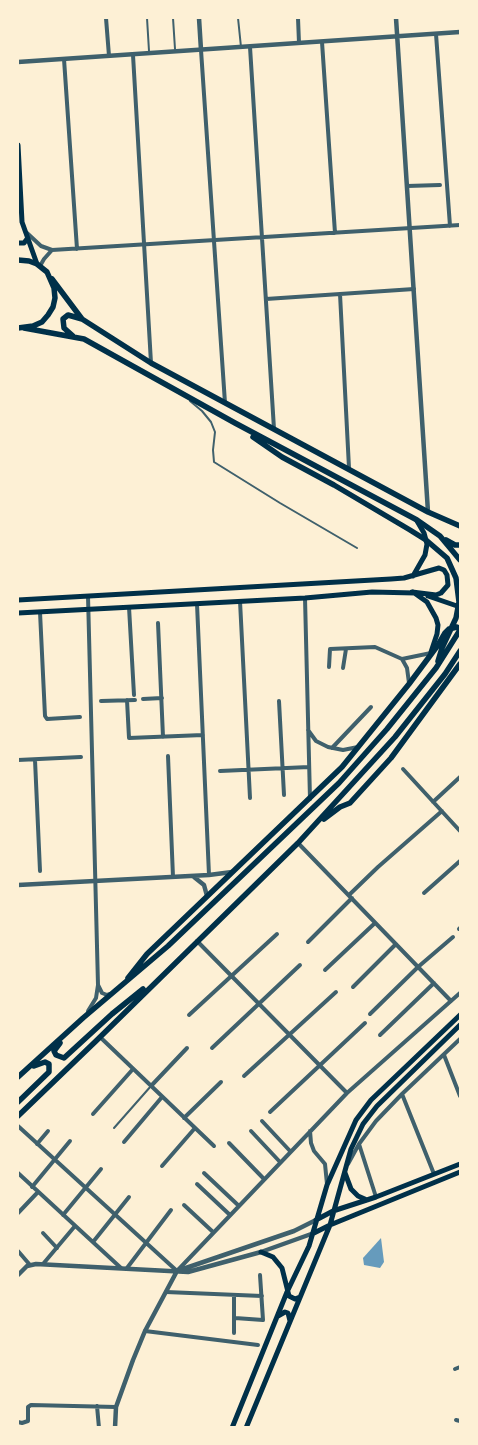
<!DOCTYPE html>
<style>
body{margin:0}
#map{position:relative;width:478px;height:1445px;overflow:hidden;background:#fdf0d5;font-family:"Nunito Sans",sans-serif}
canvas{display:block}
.frame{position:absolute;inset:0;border:19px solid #fdf0d5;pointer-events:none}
</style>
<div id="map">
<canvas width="478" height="1445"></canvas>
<div class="frame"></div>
</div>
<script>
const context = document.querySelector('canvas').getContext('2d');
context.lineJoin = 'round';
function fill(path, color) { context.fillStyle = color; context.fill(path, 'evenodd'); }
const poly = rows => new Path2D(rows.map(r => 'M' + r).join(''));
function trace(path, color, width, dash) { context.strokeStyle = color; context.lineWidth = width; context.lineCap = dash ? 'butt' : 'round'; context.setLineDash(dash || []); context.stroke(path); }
fill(poly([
 [381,1238,384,1262,380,1268,364,1265,363,1258]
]), '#669bbc');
trace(poly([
 [147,18,149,51],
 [173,18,175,49],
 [238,18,241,47],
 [190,401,202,411,211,422,215,432,213,450,214,462,280,503,357,548],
 [114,1128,151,1086]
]), '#3f606c', 2);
trace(poly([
 [106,18,109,56],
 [298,18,299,43],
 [436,34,450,226],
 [322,42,335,233],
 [250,47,274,429],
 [201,50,225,403],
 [133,55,151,363],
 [64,59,77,249],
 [407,186,440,185],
 [27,233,41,246,52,250,460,225],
 [40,266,44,259,52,250],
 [340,294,349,468],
 [266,299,414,289],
 [88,596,98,985,96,998,88,1011],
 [305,598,310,799],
 [240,601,250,798],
 [197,604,209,875],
 [129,607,134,695],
 [40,612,45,716,47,719,80,717],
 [158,623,163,737],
 [402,659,407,668,409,683],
 [329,667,330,649,375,647,402,659,431,653],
 [343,668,346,649],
 [143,699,162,698],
 [127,700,129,738,203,735],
 [101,701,135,700],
 [279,701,284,795],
 [308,730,316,741,328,747,343,750,358,747],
 [332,748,371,707],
 [168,756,173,877],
 [18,760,81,757],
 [35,760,40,871],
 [403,769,460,831],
 [220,771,309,767],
 [433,802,460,777],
 [298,843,451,1001],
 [424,893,460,861],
 [349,895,378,867,442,811],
 [459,929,460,928],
 [197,941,347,1093],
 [308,942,352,898],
 [325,970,375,923],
 [98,985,102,993,107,995,110,994],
 [353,987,396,944],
 [370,1014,418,967,453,937],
 [189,1015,277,934],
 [380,1035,434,983],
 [100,1037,214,1146],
 [212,1048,300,965],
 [444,1055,460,1096],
 [244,1076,336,992],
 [151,1086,187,1048],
 [402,1094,434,1174],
 [270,1112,365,1023],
 [93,1114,133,1069],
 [184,1118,221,1082],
 [262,1121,290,1151],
 [18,1126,177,1271,347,1093,460,993],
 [251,1131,280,1162],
 [310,1131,311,1143,314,1151,325,1164,327,1184],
 [124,1142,162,1097],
 [229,1143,264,1179],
 [37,1144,48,1131],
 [359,1144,376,1197],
 [348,1164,359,1144,376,1121,402,1094,460,1039],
 [162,1166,195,1128],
 [18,1173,121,1268],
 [204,1173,239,1206],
 [197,1184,230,1215],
 [32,1187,70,1141],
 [184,1205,213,1232],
 [18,1213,38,1192],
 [63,1215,101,1169],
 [43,1233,57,1248],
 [93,1242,129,1197],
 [18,1251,30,1265],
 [43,1264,75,1226],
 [127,1268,171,1210],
 [166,1292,262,1296],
 [235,1318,263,1320,260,1275],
 [145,1331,258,1345],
 [234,1333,234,1295],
 [455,1369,460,1367],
 [97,1406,99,1428],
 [456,1420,460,1421],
 [18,1422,22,1423,28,1421,28,1407,31,1405,116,1407]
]), '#3f606c', 4);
trace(poly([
 [199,18,201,50],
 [396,18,428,512],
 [18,62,460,32],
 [194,877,204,885,207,896],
 [18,885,209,875,232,872],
 [180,1270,294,1231,316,1220],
 [18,1275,27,1266,36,1264,188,1272,261,1252,314,1233],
 [115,1428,116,1407,133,1360,145,1331,177,1271]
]), '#3f606c', 4.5);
trace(poly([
 [18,145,22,222,37,264],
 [18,243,24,243,27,239],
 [413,576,425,555,427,544,424,533,417,521],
 [413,592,427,602,436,618,438,625,437,634,431,652],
 [428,596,460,607],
 [18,600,391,579,404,578,439,568,444,570,447,575,448,585,441,593,436,595,412,592],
 [18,613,305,598,372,592,415,593],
 [345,1173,351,1189,358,1196,367,1200],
 [316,1220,333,1211,376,1197,460,1164],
 [314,1233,330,1225,460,1172],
 [261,1252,273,1257,282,1268,289,1296,295,1299,300,1297],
 [278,1316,285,1312,288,1313,290,1321],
 [232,1428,287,1292,309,1246,327,1185,356,1120,371,1100,460,1015],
 [246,1428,330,1225,351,1149,363,1124,377,1106,460,1025]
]), '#003049', 5);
trace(poly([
 [18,260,29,261,37,264,47,272,54,288,55,298,53,307,48,315,42,322,33,326,18,328],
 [52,279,82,319,151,363,428,512,460,526],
 [24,328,84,339,235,423,417,520,440,536,460,560],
 [73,336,64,328,63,319,68,315,82,319],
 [253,437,282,457,334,485,410,530,426,540,447,558,456,578,459,602,456,618,442,648,438,661],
 [446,540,455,545,460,545],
 [324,819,340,807,350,803,391,758,460,664],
 [128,978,147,954,342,767,409,684,438,645,445,633,449,629,457,627,460,629],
 [60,1043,54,1051,56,1055,64,1058,112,1014,143,989],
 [18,1077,83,1018,168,946,339,783,387,729,436,668,460,630],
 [18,1102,49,1072,49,1064,45,1062,34,1066],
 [18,1116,96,1041,298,843,395,737,445,674,460,651]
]), '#003049', 5.5);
</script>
